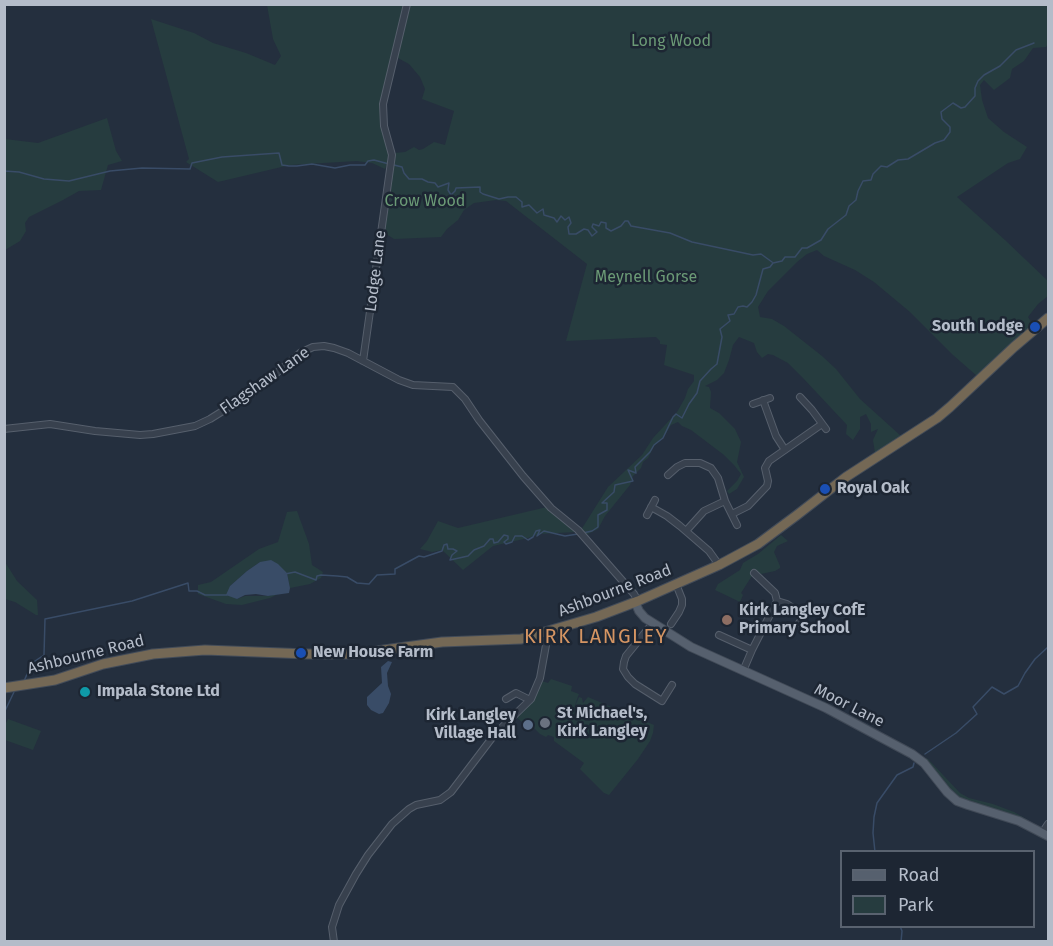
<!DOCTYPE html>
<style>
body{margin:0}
#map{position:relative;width:1053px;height:946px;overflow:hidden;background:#242f3e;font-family:"Fira Sans",sans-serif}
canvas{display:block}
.frame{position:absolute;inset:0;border:6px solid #b4bcc9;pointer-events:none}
.legend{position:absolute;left:840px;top:850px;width:195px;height:78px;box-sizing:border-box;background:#1d2633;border:2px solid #59626f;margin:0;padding:8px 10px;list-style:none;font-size:18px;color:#b4bcc9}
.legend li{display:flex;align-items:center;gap:12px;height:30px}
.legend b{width:30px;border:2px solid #59626f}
</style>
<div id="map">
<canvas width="1053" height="946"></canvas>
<div class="frame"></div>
<ul class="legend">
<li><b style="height:8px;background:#56606e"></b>Road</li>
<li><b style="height:16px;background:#263c3f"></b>Park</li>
</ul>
</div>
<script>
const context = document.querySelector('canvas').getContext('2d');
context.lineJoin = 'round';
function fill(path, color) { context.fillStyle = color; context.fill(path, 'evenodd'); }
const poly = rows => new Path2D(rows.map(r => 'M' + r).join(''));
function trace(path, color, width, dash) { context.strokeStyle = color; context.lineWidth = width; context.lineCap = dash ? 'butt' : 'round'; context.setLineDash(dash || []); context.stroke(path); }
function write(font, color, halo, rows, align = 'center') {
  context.font = font + ' "Fira Sans",sans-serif'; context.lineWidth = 5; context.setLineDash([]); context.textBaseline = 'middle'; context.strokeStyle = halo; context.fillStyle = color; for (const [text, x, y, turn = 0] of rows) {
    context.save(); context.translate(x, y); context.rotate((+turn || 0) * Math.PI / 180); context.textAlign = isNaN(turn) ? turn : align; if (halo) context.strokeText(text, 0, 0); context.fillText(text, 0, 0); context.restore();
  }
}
fill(poly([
 [267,5,406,5,383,94,389,147,389,160,385,169,372,163,357,161,290,165,218,182,186,162,189,159,151,19,194,33,213,43,246,53,275,65,281,56,273,39],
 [409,5,1048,5,1048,44,1046,47,1033,48,1024,61,1012,69,1010,78,994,90,984,80,980,85,982,100,988,118,1004,132,1027,147,1020,159,1008,163,957,197,1005,240,1048,281,1048,296,1038,304,1028,317,1033,325,1010,345,977,376,953,355,910,312,874,282,855,270,824,256,817,250,807,254,797,262,768,291,758,307,760,317,772,319,784,326,822,356,836,369,860,399,901,436,875,453,873,440,878,429,871,432,871,424,866,414,860,417,860,429,853,440,846,434,847,425,803,378,788,363,773,355,768,354,762,358,757,352,754,343,739,337,733,345,729,360,724,373,717,380,705,386,709,387,711,392,710,408,719,413,735,429,741,442,737,462,744,477,737,489,729,494,727,491,737,481,741,474,734,465,724,455,691,430,682,426,678,422,671,425,663,438,654,446,648,458,643,462,641,468,633,476,630,485,605,516,598,529,586,535,581,530,608,487,642,455,653,438,677,412,685,398,688,389,694,381,694,375,664,365,667,345,660,344,660,341,656,337,566,341,587,264,506,201,496,200,474,203,464,210,458,220,447,229,441,237,394,239,383,232,395,160,393,156,395,153,405,152,414,147,419,150,423,149,434,142,445,145,454,111,422,99,425,89,420,77,409,64,396,57],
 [107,118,116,151,122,161,108,165,101,190,79,191,63,200,29,217,25,223,26,231,20,241,5,250,5,139,38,143],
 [547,507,576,532,539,534,528,538,493,546,463,570,442,550,432,552,420,549,427,541,438,521,458,528],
 [297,511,309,544,312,565,323,572,321,578,310,584,290,588,287,573,260,562,247,571,230,586,237,599,245,596,268,596,278,594,270,598,242,605,226,604,198,594,198,585,211,582,259,549,278,542,287,512],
 [781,535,788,541,777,546,774,552,780,566,780,568,775,571,761,574,755,571,741,593,743,595,740,602,715,590,718,584,740,570,743,563,758,554],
 [5,562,17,581,37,600,38,615,36,615,15,602,5,599],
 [551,679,572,686,571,691,579,694,572,713,579,697,582,698,583,703,588,697,654,725,653,733,650,741,638,759,609,795,604,793,580,769,584,763,554,741,554,737,548,735,546,737,540,734,525,719,522,722,517,718,534,699,542,681,548,683],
 [8,719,41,731,33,750,5,740,5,725],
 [925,758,928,759,960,793,969,798,993,804,1014,812,1028,820,1028,824,954,796,922,760]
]), '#263c3f');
fill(poly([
 [271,560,278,564,287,573,290,588,289,593,268,596,256,594,245,595,237,599,226,595,230,586,247,571,260,562],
 [388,661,392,662,387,673,388,686,391,694,389,703,383,713,379,714,371,710,367,705,367,697,382,683,381,667]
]), '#394c67');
trace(poly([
 [394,165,402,167,404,173,409,179,422,179,428,182,435,183,438,187,449,183,448,190,451,195,455,191,456,188,480,187,480,192,483,194,499,199,508,197,516,197,522,202,522,207,529,205,537,213,543,209,544,215,554,218,557,222,561,216,565,220,569,217,571,223,568,227,569,234,576,234,584,229,588,230,592,236,597,232,592,227,593,224,599,226,601,222,606,223,606,228,611,231,621,226,625,221,628,221,631,226,670,233,692,242,753,255,761,254,772,262],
 [4,171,19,172,44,179,69,181,110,171,142,168,190,169,192,163,222,157,279,153,282,165,289,166,297,166,312,164,335,168,350,165,365,165,368,161,374,160,389,164],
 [583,533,592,531,598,527,598,515,607,510,607,503,602,503,614,492,615,485,633,481,628,470,636,473,635,467,650,452,654,445,663,438,673,417,676,414,682,418,689,404,697,393,700,381,711,369,717,364,722,337,720,329,730,321,728,315,734,314,738,307,743,306,747,307,752,302,756,295,763,269,770,267,773,263,782,261,785,257,795,257,802,248,807,248,821,240,828,229,846,215,849,206,856,200,858,191,863,181,871,180,873,174,881,166,887,167,898,160,908,159,935,143,944,140,950,132,950,127,942,119,941,112,953,103,961,108,965,107,975,96,975,88,978,81,984,75,1000,66,1016,50,1034,43],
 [285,574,295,572,316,580,317,576,321,575,337,576,347,577,357,583,369,584,377,575,395,574,395,569,419,556,424,557,442,551,444,545,447,544,448,549,453,549,457,551,452,555,450,560,468,556,474,550,484,546,490,539,493,539,494,543,498,542,504,535,508,536,508,539,504,542,506,544,512,542,515,536,522,536,528,540,533,537,536,531,540,530,537,536,544,531,565,536,578,534],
 [24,681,32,663,44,655,45,619,132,601,188,583,189,591,197,591,205,595,227,595],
 [4,713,14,692],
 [925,754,956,733,977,714,973,707,992,687,1004,694,1018,686,1025,673,1035,659,1048,647],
 [875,852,873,833,874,817,877,803,897,775,913,767,914,763],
 [900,926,902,931,901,942]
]), '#394c67', 1.5);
const minor = poly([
 [363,361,392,155,384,126,383,104,407,4],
 [800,397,812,410,826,429],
 [763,400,776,436,785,450],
 [753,404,770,398],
 [4,429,50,424,95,431,140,435,153,434,195,426,210,419,258,389,300,353,313,347,324,346,334,348,348,353,399,380,413,385,453,387,465,399,479,420,523,476,551,508,578,530,634,594,638,601],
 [668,475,677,467,685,463,700,463,711,468,718,478,725,501,737,525],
 [651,507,667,516,680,526,709,551,719,565],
 [732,514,748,506,767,486,768,481,765,468,769,461,822,424],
 [647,515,655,500],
 [686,531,704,511,725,501],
 [777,601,787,604,805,616],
 [799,623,811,608],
 [652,624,626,656,624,662,623,669,628,677,635,684,662,701,672,685],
 [671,624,679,612,682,605,682,599,676,584],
 [719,635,752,650,743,671],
 [752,650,777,601,775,593,754,573],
 [506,699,516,693,530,700],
 [1042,833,1048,824],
 [334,942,332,927,339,905,356,874,368,855,392,824,409,809,416,805,440,800,451,792,495,734,531,699,540,678,546,645,545,633]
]);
const major = poly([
 [635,602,639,611,645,618,691,647,826,708,912,754,924,763,947,792,957,801,968,805,1019,821,1048,836]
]);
const highway = poly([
 [4,688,55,680,103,664,153,654,205,650,308,654,355,654,442,642,521,639,596,617,638,601,719,565,758,544,797,515,846,477,937,418,950,407,1014,347,1048,318]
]);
trace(minor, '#565f6c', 8);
trace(major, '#414a57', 10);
trace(highway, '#434c59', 11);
trace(minor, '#38414e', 6);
trace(major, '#56606e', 8);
trace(highway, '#746855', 9);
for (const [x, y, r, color] of [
 [1035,327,6,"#1a4fb4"],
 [825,489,6,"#1a4fb4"],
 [727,620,6,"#8d6e63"],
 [301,653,6,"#1a4fb4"],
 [85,692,6,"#0f9aa8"],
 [545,723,6,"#6b7280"],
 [528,725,6,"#5c6f8a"]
]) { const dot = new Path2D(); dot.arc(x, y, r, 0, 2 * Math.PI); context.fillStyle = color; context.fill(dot); trace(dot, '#1d2633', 2); }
write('16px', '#6b9a76', '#1d2633', [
 ["Long Wood",671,42],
 ["Crow Wood",425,202],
 ["Meynell Gorse",646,278]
]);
write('16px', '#b4bcc9', '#1d2633', [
 ["Lodge Lane",376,271,-83],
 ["Flagshaw Lane",265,381,-35],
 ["Ashbourne Road",615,591,-21],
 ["Ashbourne Road",86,655,-14],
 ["Moor Lane",849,706,27]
]);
write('bold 16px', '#b4bcc9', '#1d2633', [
 ["South Lodge",1023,327,"right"],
 ["Royal Oak",837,489],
 ["Kirk Langley CofE",739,611],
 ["Primary School",739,629],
 ["New House Farm",313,653],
 ["Impala Stone Ltd",97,692],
 ["St Michael's,",557,714],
 ["Kirk Langley",557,732],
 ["Kirk Langley",516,716,"right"],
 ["Village Hall",516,734,"right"]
], 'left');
context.letterSpacing = '1.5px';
write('20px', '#d59563', '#1d2633', [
 ["KIRK LANGLEY",596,637]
]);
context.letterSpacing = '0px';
</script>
